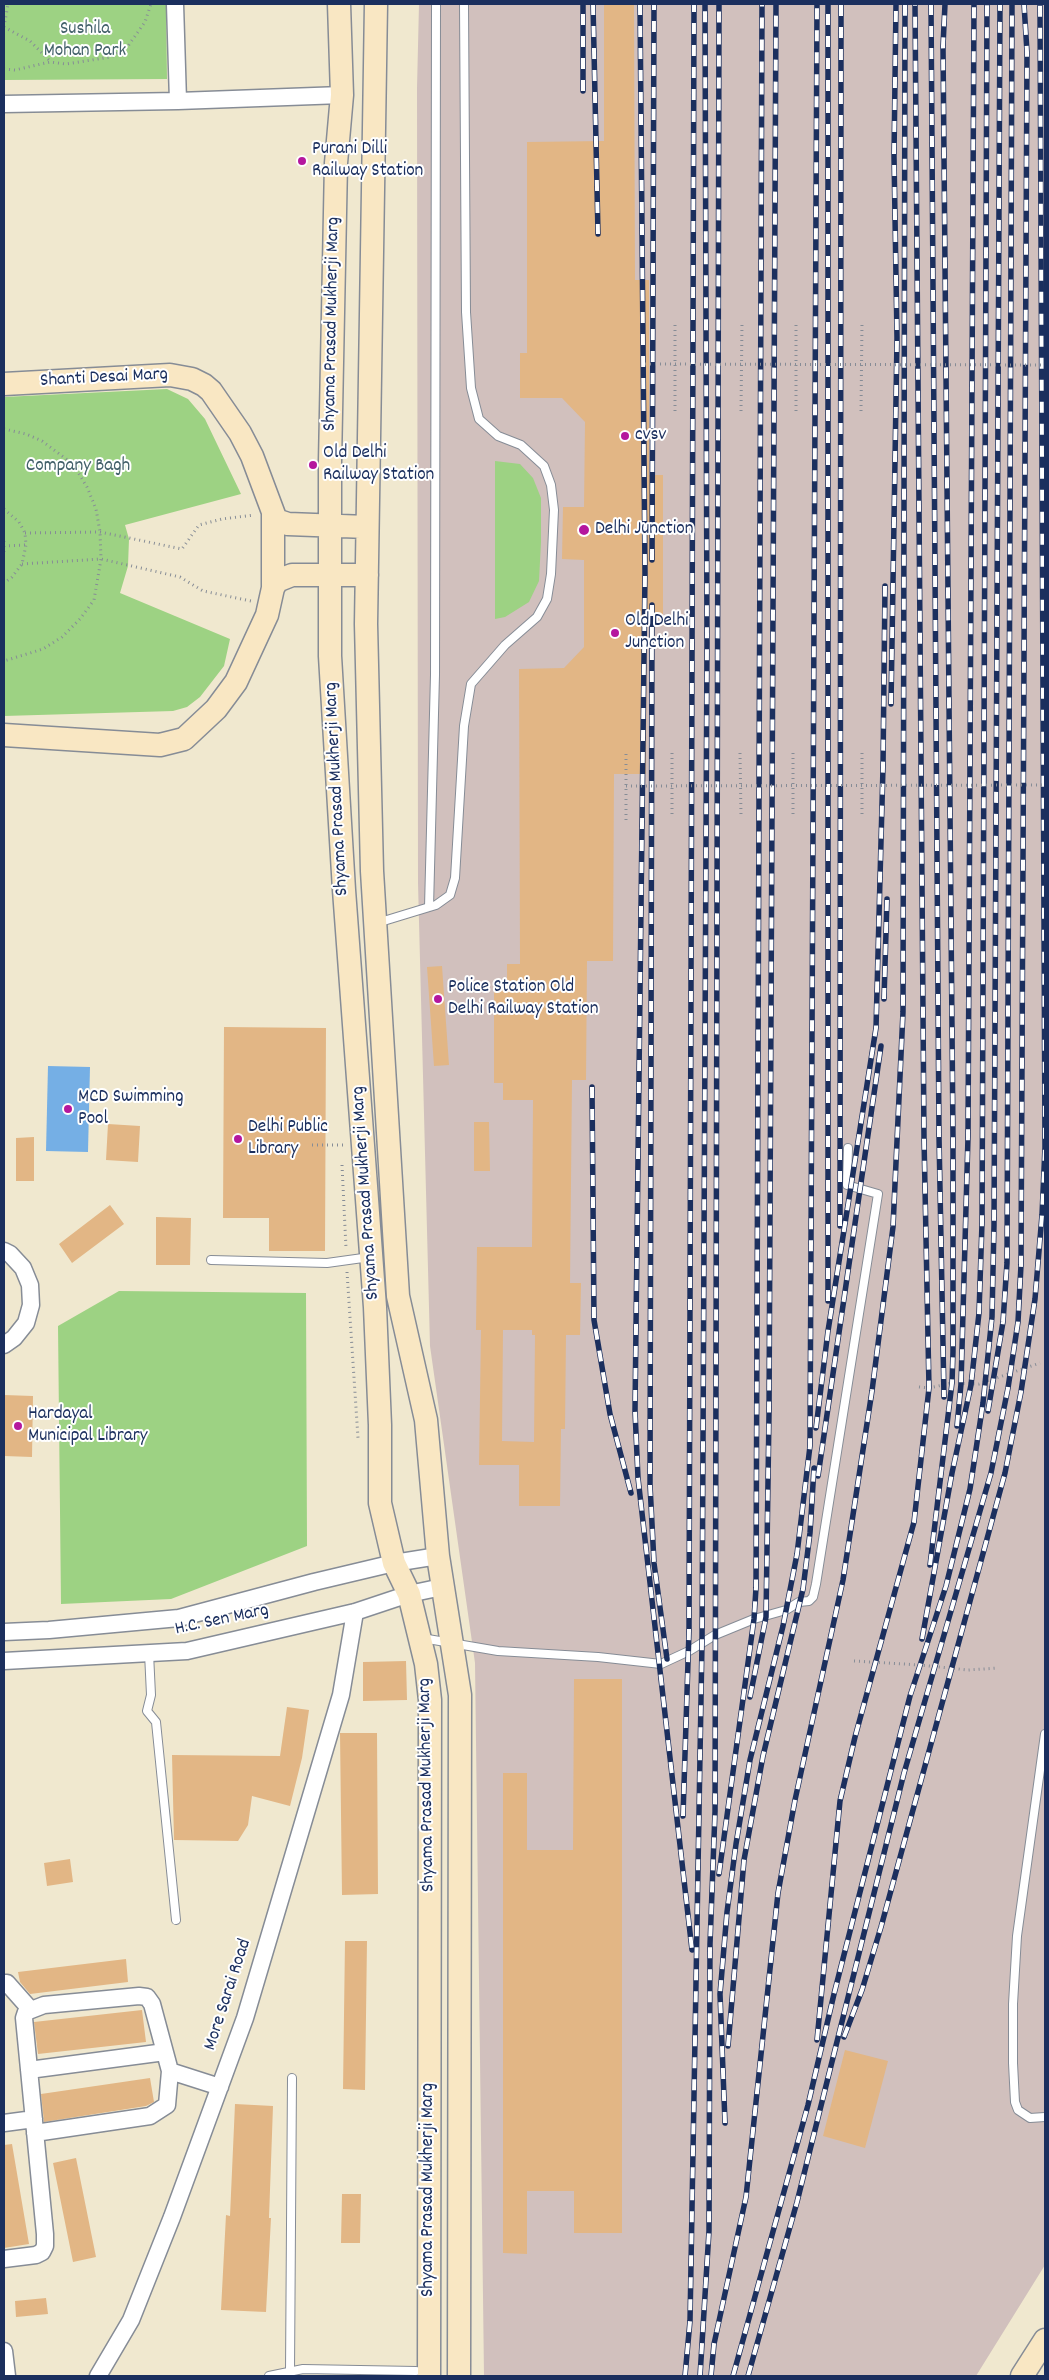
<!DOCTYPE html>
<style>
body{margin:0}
#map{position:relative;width:1049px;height:2380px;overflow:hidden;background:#f0e8cf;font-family:Dekko,sans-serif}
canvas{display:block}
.frame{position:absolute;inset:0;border:5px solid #1b2f5e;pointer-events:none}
</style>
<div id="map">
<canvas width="1049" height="2380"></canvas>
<div class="frame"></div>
</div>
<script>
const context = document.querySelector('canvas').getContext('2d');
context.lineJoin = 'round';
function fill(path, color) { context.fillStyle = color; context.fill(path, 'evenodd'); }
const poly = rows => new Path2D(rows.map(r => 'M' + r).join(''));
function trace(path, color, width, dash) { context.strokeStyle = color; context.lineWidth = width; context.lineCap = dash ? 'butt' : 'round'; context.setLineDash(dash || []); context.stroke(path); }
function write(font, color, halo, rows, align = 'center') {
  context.font = font + ' Dekko,sans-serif'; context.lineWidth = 4; context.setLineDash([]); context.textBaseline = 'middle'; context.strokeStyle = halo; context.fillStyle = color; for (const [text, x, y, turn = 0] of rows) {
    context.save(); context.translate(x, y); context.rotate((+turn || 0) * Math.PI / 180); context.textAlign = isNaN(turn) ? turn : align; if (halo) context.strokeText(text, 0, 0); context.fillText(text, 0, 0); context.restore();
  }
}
fill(poly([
 [419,4,1045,4,1045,2265,976,2376,484,2376,475,1663,430,1346,418,883,417,88]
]), '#d1c0bd');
fill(poly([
 [4,4,166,4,167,79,4,80],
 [167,389,188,399,205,419,241,494,125,525,129,539,128,566,120,593,230,639,224,666,200,697,187,707,173,711,4,716,4,397],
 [495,461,520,464,533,478,541,498,541,542,539,581,529,602,505,617,495,619],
 [119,1291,306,1293,307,1546,171,1599,61,1604,58,1326]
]), '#9dd283');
fill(poly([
 [48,1066,90,1067,88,1152,46,1151]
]), '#75afe5');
fill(poly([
 [604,4,634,4,635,280,649,280,649,475,663,475,663,619,647,619,646,774,614,774,613,961,587,961,586,1080,572,1080,570,1283,581,1283,580,1335,566,1335,565,1429,561,1429,560,1506,519,1506,519,1465,479,1465,481,1330,476,1330,477,1247,532,1247,533,1100,503,1100,503,1083,494,1083,494,981,507,981,507,964,520,964,519,669,564,668,584,647,584,560,562,559,563,507,584,507,585,422,562,398,520,398,520,353,527,353,527,142,604,141],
 [503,1330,532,1330,532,1335,535,1335,534,1442,502,1441],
 [442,966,449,1065,434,1066,427,967],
 [224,1027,326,1028,325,1251,269,1251,269,1218,223,1218],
 [474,1122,489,1122,490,1171,474,1171],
 [108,1124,140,1126,138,1162,106,1160],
 [34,1137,34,1181,16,1181,16,1138],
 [110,1205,124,1224,72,1263,59,1244],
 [156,1217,191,1218,190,1265,156,1265],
 [4,1395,33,1396,32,1457,4,1456],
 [406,1661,407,1700,363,1701,363,1662],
 [574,1679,622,1679,622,2233,574,2233,574,2191,527,2191,527,2254,503,2253,503,1773,527,1773,527,1850,573,1850],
 [287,1707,309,1710,302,1758,290,1806,252,1796,248,1825,238,1841,174,1840,172,1755,280,1756],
 [340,1733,377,1733,378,1894,342,1895],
 [70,1859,73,1882,47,1886,44,1863],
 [345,1941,367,1941,365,2090,343,2089],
 [126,1959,128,1982,30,1994,20,1982,18,1972],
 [142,2010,146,2042,38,2054,34,2022],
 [845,2050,888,2061,865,2148,823,2136],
 [150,2078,154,2102,146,2106,44,2122,41,2094],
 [235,2104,273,2106,269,2218,271,2218,266,2312,221,2310,226,2215,230,2216],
 [12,2144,29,2244,4,2248,4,2145],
 [76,2158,96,2257,73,2262,53,2163],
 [342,2194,361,2194,360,2243,341,2243],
 [46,2298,48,2314,16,2317,15,2301]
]), '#e2b685');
const lane = poly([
 [429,907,435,675,436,4],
 [377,923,436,905,450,895,455,878,464,726,471,684,505,645,537,617,547,599,551,574,554,510,551,485,544,466,521,445,498,436,479,419,471,388,466,312,464,4],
 [211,1260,327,1263,370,1257],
 [422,1638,498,1651,598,1657,661,1664,689,1651,715,1635,754,1619,786,1610,799,1602,809,1601,813,1597,816,1584,878,1194,847,1185,848,1148],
 [149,1653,151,1695,147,1711,156,1722,176,1920],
 [1045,1734,1017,1936,1013,2004,1013,2063,1015,2102,1018,2110,1030,2118,1045,2117],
 [290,2371,292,2078],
 [269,2376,303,2369,416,2371]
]);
const street = poly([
 [175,4,178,101],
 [4,104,178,101,342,95],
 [4,1251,10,1254,23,1268,30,1285,31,1305,26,1323,14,1338,4,1345],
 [4,1632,49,1630,179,1618,314,1582,394,1563,438,1556],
 [4,1661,187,1651,355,1612,409,1594,442,1587],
 [4,1983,7,1983,30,2009],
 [29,2070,165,2052],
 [4,2123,34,2119],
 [35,2133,150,2116,167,2105,170,2071],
 [4,2259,36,2255,42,2252,45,2246,45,2234,24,2018,26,2012,44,2005,139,1996,147,1997,152,2004,170,2071,220,2087],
 [4,2351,7,2376],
 [98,2376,131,2320,172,2217,245,2018,341,1695,355,1612]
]);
const secondary = poly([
 [339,4,342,95,336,163,330,462,330,656,344,890,375,1307,380,1425,380,1503,394,1563,409,1594,426,1664,430,1700,429,2376],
 [376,4,366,624,372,871,398,1296,426,1420,438,1556,460,1695,459,2376],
 [4,384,170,375,192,379,204,385,211,391,240,433,252,456,276,520,288,524,367,527],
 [273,514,273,588],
 [4,735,160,745,184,739,216,709,236,682,267,615,273,588,277,581,292,575,367,575],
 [1022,2376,1045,2340]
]);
trace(lane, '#868c96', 10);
trace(street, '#868c96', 19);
trace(secondary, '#868c96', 25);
trace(poly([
 [4,27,30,41,50,61],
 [4,27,8,4],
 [4,69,15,70,50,62,66,64,111,57,128,46,145,22,151,4],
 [675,411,675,322],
 [741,411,742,322],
 [796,411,796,323],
 [861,411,862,323],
 [4,429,26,434,42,441,73,464,87,487,96,509,100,532,101,559,94,600,80,619,62,637,43,649,4,661],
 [4,509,19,522,25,533,26,545,22,564,12,577,4,583],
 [25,533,100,532,182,549,199,525,222,519,254,515],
 [4,541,4,552],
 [4,546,26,545],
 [22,564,101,559,180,577,203,591,251,601],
 [672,753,672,816],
 [740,753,741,816],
 [793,753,793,815],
 [862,753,862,816],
 [626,754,626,820],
 [312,1145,343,1145],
 [342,1165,346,1248],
 [347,1272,358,1438],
 [919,1387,929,1388,952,1383,979,1384,1040,1363],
 [854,1661,920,1665,968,1670,998,1668]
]), '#868c96', 3, [1, 4]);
trace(lane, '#fff', 8);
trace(street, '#fff', 16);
trace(secondary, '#f9e7c3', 22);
const rail = poly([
 [593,4,598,234],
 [640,4,645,573,635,1411,638,1478,692,1950],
 [931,4,939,1136,944,1397],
 [583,91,583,4],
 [652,560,654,4],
 [652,605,650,1485,654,1563,667,1659],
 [891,704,897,338,894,156,896,4],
 [884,999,887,899],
 [592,1087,594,1320,610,1414,631,1493],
 [840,1226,841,4],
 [828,1301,828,4],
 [988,1411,1003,1322,1007,1263,1012,4],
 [957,1426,961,1384,968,1137,974,4],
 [816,1428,828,1331,876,1028,883,767,885,586],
 [818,1476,881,1046],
 [930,1565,952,1383,953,1352,953,1138,943,46,945,4],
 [922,1639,952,1473,971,1385,979,1313,982,1223,987,4],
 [750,1697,766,1617,769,1414,776,4],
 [683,1816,689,1631,694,4],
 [719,1874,754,1619,756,1588,762,4],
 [844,2037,862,1990,881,1927,1005,1473,1021,1392,1035,1299,1042,1215,1045,1147,1040,4],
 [817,2040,840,1801,855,1737,914,1522,929,1388,924,1138,915,4],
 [728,2046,744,1860,763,1756,803,1589,810,1533,814,1468],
 [725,2123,720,1994,727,1912,736,1844,750,1760,783,1626,797,1554,810,1446,817,4],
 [685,2376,690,2321,702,1643,707,642,705,4],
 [700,2376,709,2231,710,1944,715,1812,719,4],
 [711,2376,714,2344,746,2197,778,1893,795,1800,843,1580,872,1391,893,1227,903,1012,905,4],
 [733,2376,808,2105,834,1994,910,1696,946,1586,970,1489,983,1403,992,1317,994,1225,1000,4],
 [748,2376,797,2202,904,1773,991,1473,1008,1388,1018,1322,1021,1265,1027,52,1024,4]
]);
trace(rail, '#1b2f5e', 5.5);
trace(rail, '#fff', 4, [11]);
trace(poly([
 [645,364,1045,365],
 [626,786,1045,785]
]), '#868c96', 3, [1, 4]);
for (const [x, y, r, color] of [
 [302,161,5,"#b5179e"],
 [625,436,5,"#b5179e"],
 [313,465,5,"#b5179e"],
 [584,530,6,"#b5179e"],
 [615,633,5,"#b5179e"],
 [438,999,5,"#b5179e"],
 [68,1109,5,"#b5179e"],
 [238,1139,5,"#b5179e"],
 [18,1426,5,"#b5179e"]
]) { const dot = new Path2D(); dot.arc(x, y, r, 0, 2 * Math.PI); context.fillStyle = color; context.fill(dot); trace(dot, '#fff', 2); }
write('19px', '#426069', '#fff', [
 ["Sushila",85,30],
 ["Mohan Park",85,52],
 ["Company Bagh",78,467]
]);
write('19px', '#1b2f5e', '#fff', [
 ["Purani Dilli",312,150],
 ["Railway Station",312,172],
 ["cvsv",635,436],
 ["Old Delhi",323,454],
 ["Railway Station",323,476],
 ["Delhi Junction",595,530],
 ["Old Delhi",625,622],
 ["Junction",625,644],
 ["Police Station Old",448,988],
 ["Delhi Railway Station",448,1010],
 ["MCD Swimming",78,1098],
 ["Pool",78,1120],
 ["Delhi Public",248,1128],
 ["Library",248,1150],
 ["Hardayal",28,1415],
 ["Municipal Library",28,1437]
], 'left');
write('19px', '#1b2f5e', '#fff', [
 ["Shyama Prasad Mukherji Marg",333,324,-89],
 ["Shanti Desai Marg",104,379,-3],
 ["Shyama Prasad Mukherji Marg",338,789,-93],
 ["Shyama Prasad Mukherji Marg",367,1193,-94],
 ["H.C. Sen Marg",222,1621,-12],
 ["Shyama Prasad Mukherji Marg",428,1785,-91],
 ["More Sarai Road",229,1995,-72],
 ["Shyama Prasad Mukherji Marg",429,2190,-90]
]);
</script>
